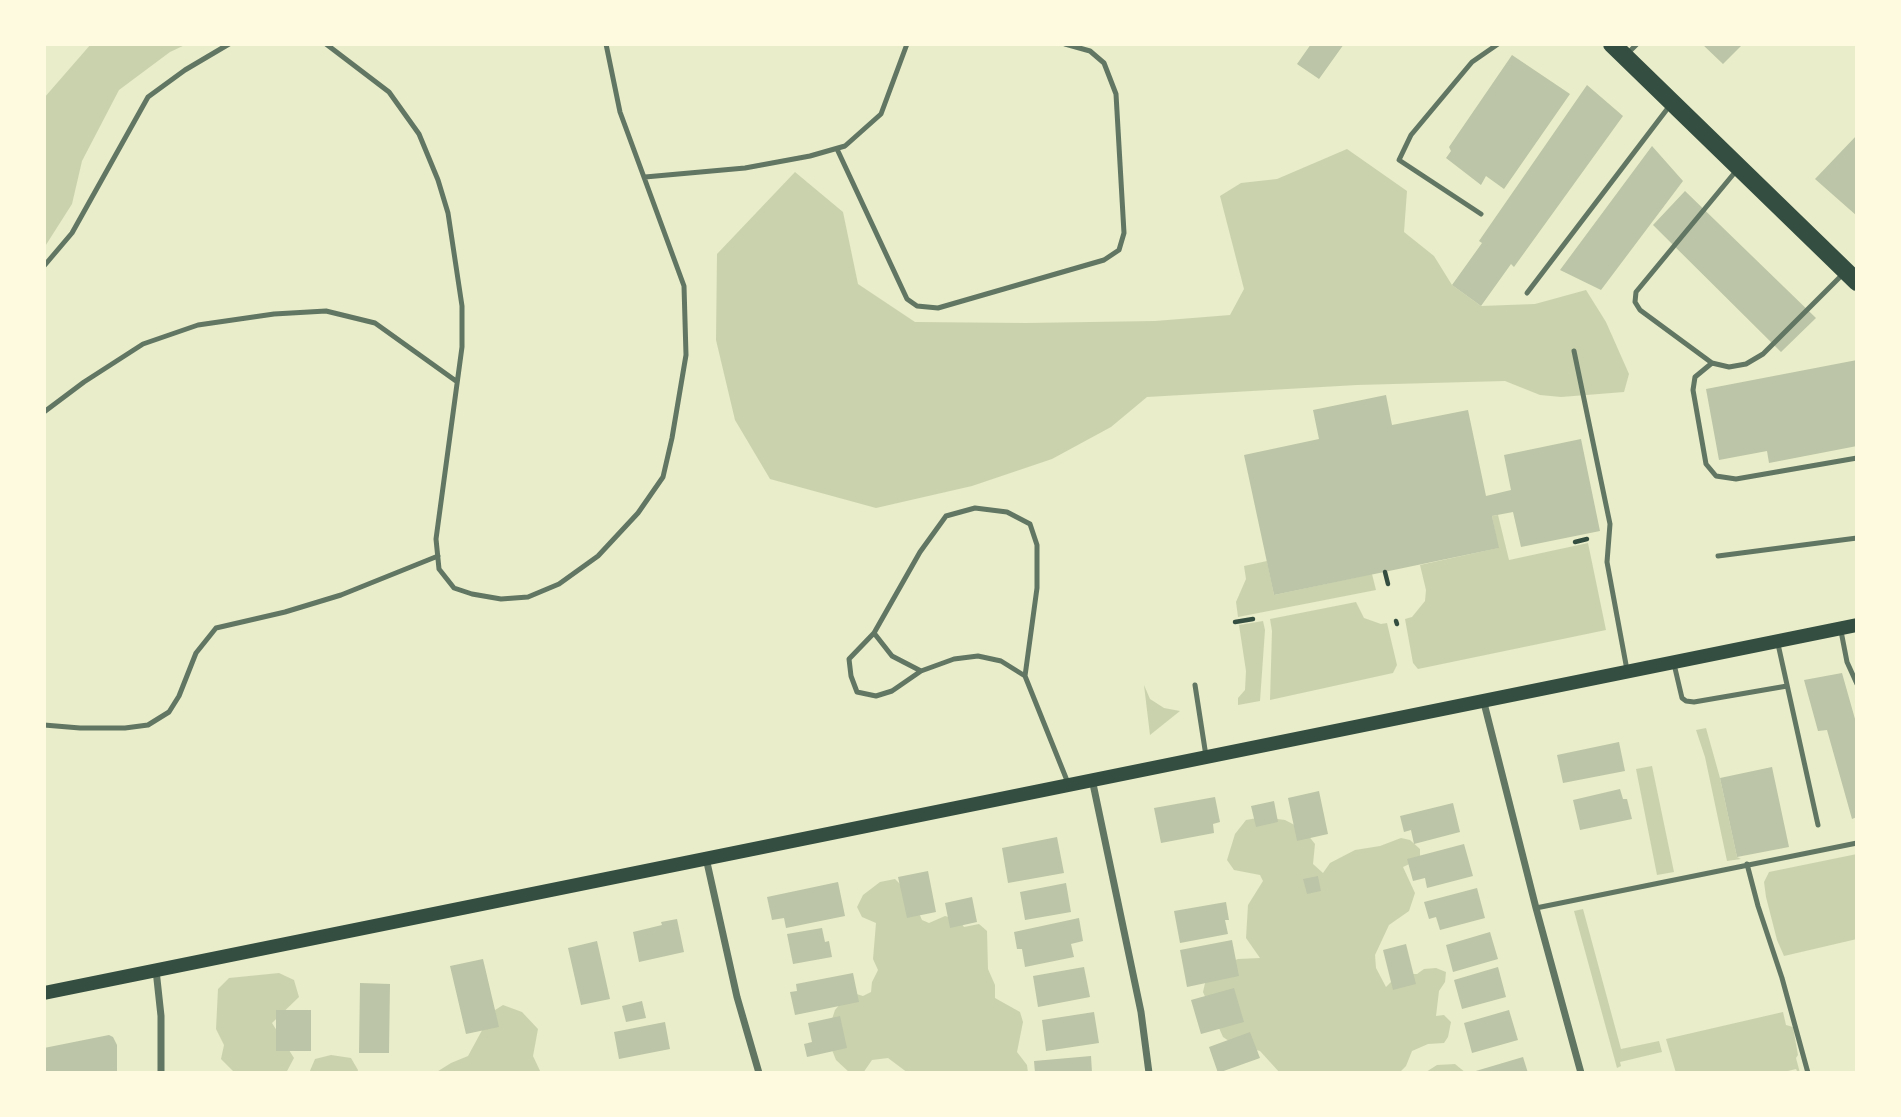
<!DOCTYPE html>
<style>
body{margin:0}
#map{position:relative;width:1901px;height:1117px;overflow:hidden;background:#e9edc9;font-family:Signika,sans-serif}
canvas{display:block}
.frame{position:absolute;inset:0;border:46px solid #fefae0;pointer-events:none}
</style>
<div id="map">
<canvas width="1901" height="1117"></canvas>
<div class="frame"></div>
</div>
<script>
const context = document.querySelector('canvas').getContext('2d');
context.lineJoin = 'round';
function fill(path, color) { context.fillStyle = color; context.fill(path, 'evenodd'); }
const poly = rows => new Path2D(rows.map(r => 'M' + r).join(''));
function trace(path, color, width, dash) { context.strokeStyle = color; context.lineWidth = width; context.lineCap = dash ? 'butt' : 'round'; context.setLineDash(dash || []); context.stroke(path); }
fill(poly([
 [91,44,187,44,170,52,119,90,82,161,72,204,44,248,44,98],
 [1347,149,1407,191,1404,232,1434,256,1452,285,1481,306,1535,304,1586,290,1606,322,1629,374,1624,392,1561,397,1540,395,1505,381,1357,385,1147,397,1111,427,1052,459,972,486,876,508,770,479,735,420,716,340,717,254,795,172,843,212,858,284,915,322,1026,323,1155,321,1230,315,1244,289,1220,196,1241,183,1277,179],
 [1498,515,1509,560,1588,543,1606,630,1418,669,1413,663,1405,619,1412,617,1425,601,1426,590,1420,565,1498,548,1492,516],
 [1267,561,1274,595,1372,574,1376,590,1238,617,1236,602,1246,579,1244,566],
 [1356,602,1364,618,1381,624,1387,623,1397,665,1393,673,1270,700,1272,631,1270,619],
 [1263,621,1265,630,1260,701,1238,705,1238,698,1245,690,1246,671,1239,625],
 [1144,685,1150,699,1164,708,1180,711,1150,735],
 [1706,728,1720,778,1737,857,1741,859,1727,861,1705,757,1696,730],
 [1652,766,1674,872,1657,875,1636,769],
 [1263,817,1285,820,1304,830,1315,844,1313,864,1323,873,1330,863,1355,850,1380,846,1401,838,1410,840,1420,849,1420,859,1403,867,1415,893,1409,911,1389,925,1375,955,1376,968,1386,987,1394,979,1405,974,1417,974,1424,969,1436,968,1446,972,1445,982,1439,991,1436,1016,1444,1015,1451,1022,1448,1037,1444,1043,1428,1044,1412,1051,1406,1066,1400,1072,1426,1072,1437,1065,1455,1064,1466,1073,1280,1073,1260,1051,1235,1045,1223,1037,1203,992,1208,970,1238,959,1260,958,1246,938,1248,905,1263,881,1260,875,1234,870,1227,860,1235,834,1246,820],
 [1857,854,1857,939,1784,956,1777,940,1766,897,1764,882,1769,872],
 [895,879,911,895,922,920,929,923,945,916,959,920,964,927,979,924,987,931,988,969,995,985,995,998,1020,1012,1023,1022,1017,1052,1027,1065,1028,1073,908,1073,888,1058,872,1060,863,1073,850,1073,836,1060,830,1045,831,1022,835,1010,850,992,863,996,871,992,872,982,878,970,873,959,876,923,862,917,857,907,863,895,880,882],
 [1583,909,1621,1049,1659,1041,1662,1052,1620,1062,1621,1066,1617,1068,1574,911],
 [279,973,294,980,299,997,272,1023,294,1058,286,1073,235,1073,221,1059,224,1045,216,1029,218,989,229,978],
 [503,1005,522,1012,538,1029,533,1056,541,1073,435,1073,451,1063,468,1056,492,1012],
 [1783,1012,1786,1025,1793,1027,1798,1055,1796,1058,1800,1073,1798,1073,1796,1069,1780,1073,1676,1073,1666,1039],
 [331,1055,351,1058,358,1070,357,1073,309,1073,315,1059]
]), '#cad2ad');
fill(poly([
 [1311,44,1344,44,1319,79,1297,64],
 [1702,44,1743,44,1723,64],
 [1512,55,1570,94,1504,189,1486,176,1481,185,1446,158,1451,151,1449,147],
 [1587,85,1623,116,1514,267,1511,264,1481,306,1452,285,1482,243,1479,241],
 [1857,135,1857,216,1815,179],
 [1652,146,1683,181,1601,290,1560,270],
 [1685,191,1816,318,1781,352,1653,225],
 [1857,360,1857,446,1769,463,1767,451,1719,460,1706,389],
 [1386,395,1392,425,1468,410,1486,496,1511,490,1504,455,1581,439,1600,531,1521,547,1513,512,1492,516,1499,548,1274,595,1244,455,1319,439,1313,410],
 [1842,673,1857,726,1857,817,1852,819,1827,730,1818,731,1804,680],
 [1619,742,1625,771,1563,783,1557,755],
 [1772,767,1789,847,1737,857,1720,778],
 [1620,789,1623,799,1627,799,1632,819,1580,830,1573,800],
 [1319,791,1328,834,1297,841,1288,798],
 [1215,797,1220,822,1213,824,1214,833,1161,843,1154,808],
 [1274,801,1278,822,1256,827,1251,806],
 [1453,803,1460,832,1414,844,1411,830,1404,832,1400,816],
 [1057,837,1064,873,1008,883,1002,848],
 [1464,844,1473,876,1427,888,1425,878,1413,881,1407,859],
 [928,871,936,912,907,918,898,877],
 [1318,876,1321,891,1307,894,1303,879],
 [838,882,845,916,786,928,784,918,772,920,767,897],
 [1066,883,1071,912,1025,920,1020,892],
 [1477,888,1485,918,1440,930,1436,917,1429,919,1424,902],
 [972,897,977,922,950,928,945,903],
 [1226,902,1229,920,1225,920,1228,934,1180,943,1174,911],
 [1079,918,1083,941,1071,944,1074,957,1025,967,1022,949,1017,949,1014,932],
 [677,919,684,952,639,962,633,932,662,925,661,922],
 [822,928,825,942,829,941,832,957,793,964,787,934],
 [1490,932,1498,959,1453,972,1446,945],
 [1232,940,1239,976,1187,987,1180,950],
 [597,941,610,999,581,1005,568,948],
 [1406,944,1416,984,1393,990,1383,950],
 [483,959,499,1027,466,1034,450,966],
 [1084,967,1090,997,1038,1007,1033,976],
 [1498,967,1506,997,1462,1009,1454,980],
 [853,973,859,1002,795,1015,790,992,797,991,796,984],
 [360,983,390,984,389,1053,359,1053],
 [1234,988,1244,1022,1201,1034,1191,1000],
 [642,1001,646,1018,626,1022,622,1006],
 [276,1010,311,1010,311,1051,276,1051],
 [1509,1010,1518,1040,1472,1053,1464,1023],
 [1094,1012,1099,1043,1046,1051,1042,1020],
 [840,1016,847,1048,807,1057,804,1044,812,1042,808,1023],
 [665,1022,670,1049,619,1059,614,1032],
 [1250,1032,1260,1058,1218,1073,1209,1047],
 [109,1035,113,1037,117,1045,117,1073,44,1073,44,1048],
 [1091,1056,1092,1073,1035,1073,1034,1061],
 [1523,1057,1528,1073,1469,1073]
]), '#bcc5a7');
trace(poly([
 [1575,542,1587,539],
 [1385,572,1388,584],
 [1396,621,1397,624],
 [1235,622,1253,619]
]), '#344e41', 4.5);
trace(poly([
 [326,44,389,92,419,134,438,180,448,213,462,306,462,347,436,539,439,569,454,588,472,594,501,599,528,597,559,584,598,556,638,513,663,477,672,438,686,355,684,286,620,112,606,44],
 [1627,54,1637,44],
 [837,149,907,299,917,306,938,308,1104,260,1119,250,1124,233,1116,94,1104,63,1090,51,1065,44],
 [1736,171,1636,292,1635,302,1640,310,1712,363,1729,367,1746,364,1763,354,1844,273],
 [645,177,745,168,810,156,845,146,881,114,907,44],
 [1481,214,1399,160,1411,135,1472,62,1498,44],
 [44,266,72,233,148,97,185,70,229,44],
 [1527,293,1671,104],
 [1574,351,1610,524,1607,562,1627,670],
 [1712,363,1695,377,1693,390,1706,464,1716,476,1736,479,1857,458],
 [44,412,84,382,143,344,198,325,274,314,326,311,375,323,456,381],
 [1718,556,1857,538],
 [1841,631,1847,662,1857,684],
 [874,633,849,659,851,676,857,692,876,696,892,691,921,671],
 [1778,644,1818,825],
 [1674,664,1682,698,1686,701,1694,702,1787,686],
 [1025,676,1001,661,978,656,954,659,921,671,892,656,874,633,920,552,946,516,975,508,1007,512,1030,524,1037,545,1037,588,1025,676,1068,783],
 [1195,685,1206,756],
 [44,725,80,728,125,728,148,725,169,712,179,696,196,653,216,628,285,612,341,595,438,556],
 [1747,864,1758,906,1782,978,1808,1073],
 [1536,908,1857,843]
]), '#617663', 5);
trace(poly([
 [1483,699,1536,908,1581,1073],
 [1092,779,1141,1012,1149,1073],
 [706,858,737,997,759,1073],
 [156,970,161,1016,161,1073]
]), '#617663', 7);
trace(poly([
 [44,993,1857,625]
]), '#344e41', 14);
trace(poly([
 [1612,44,1857,282]
]), '#344e41', 18);
</script>
